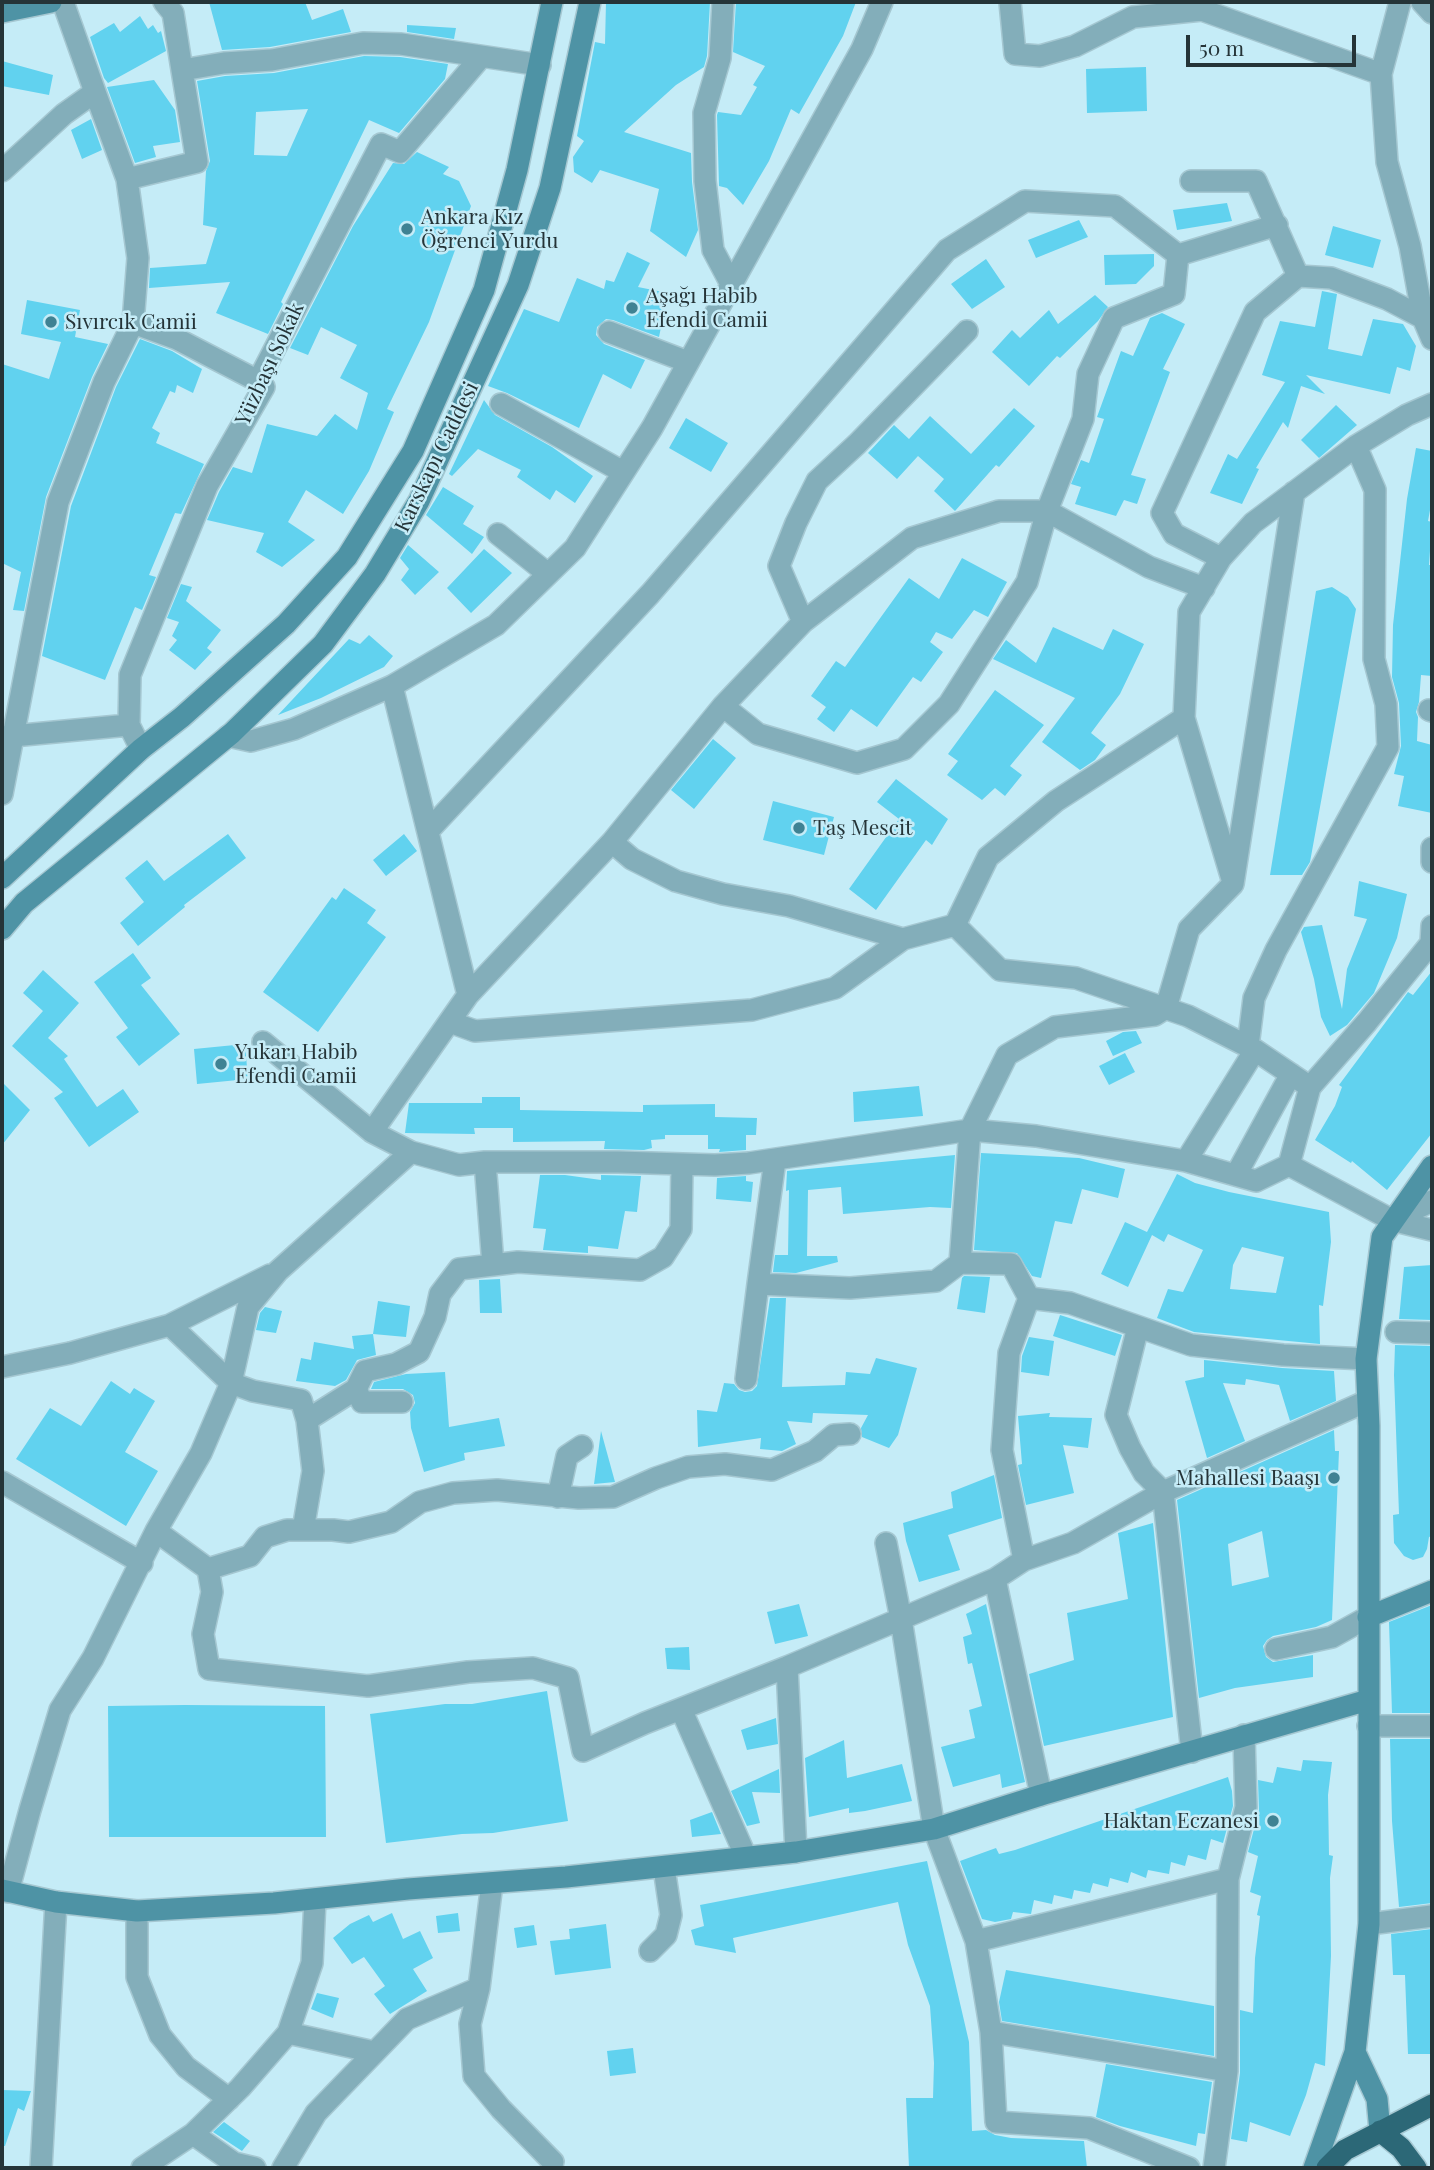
<!DOCTYPE html>
<meta charset="utf-8">
<style>
body{margin:0}
#map{position:relative;width:1434px;height:2170px;overflow:hidden;background:#c5ecf7;font-family:"Playfair Display",serif}
canvas{display:block}
.frame{position:absolute;inset:0;border:4px solid #253438;pointer-events:none}
.scale{position:absolute;left:1186px;top:35px;width:170px;height:32px;box-sizing:border-box;border:4px solid #253438;border-top:0;padding-left:9px;font-size:21px;line-height:24px;white-space:nowrap;color:#253438;-webkit-text-stroke:5px #c5ecf7;paint-order:stroke}
</style>
<div id="map">
<canvas width="1434" height="2170"></canvas>
<div class="frame"></div>
<div class="scale">50 m</div>
</div>
<script>
const context = document.querySelector('canvas').getContext('2d');
context.lineJoin = 'round';
function fill(path, color) { context.fillStyle = color; context.fill(path, 'evenodd'); }
const poly = rows => new Path2D(rows.map(r => 'M' + r).join(''));
function trace(path, color, width, dash) { context.strokeStyle = color; context.lineWidth = width; context.lineCap = dash ? 'butt' : 'round'; context.setLineDash(dash || []); context.stroke(path); }
function write(font, color, halo, rows, align = 'center') {
  context.font = font + ' "Playfair Display",serif'; context.lineWidth = 5; context.setLineDash([]); context.textBaseline = 'middle'; context.strokeStyle = halo; context.fillStyle = color; for (const [text, x, y, turn = 0] of rows) {
    context.save(); context.translate(x, y); context.rotate((+turn || 0) * Math.PI / 180); context.textAlign = isNaN(turn) ? turn : align; if (halo) context.strokeText(text, 0, 0); context.fillText(text, 0, 0); context.restore();
  }
}
fill(poly([
 [209,2,305,2,312,20,343,9,351,32,270,47,222,50],
 [606,2,710,2,707,56,704,67,676,85,624,132,691,153,692,182,698,230,686,257,650,231,659,189,600,170,592,183,574,172,573,157,584,141,577,136,595,42,605,44],
 [736,2,856,2,843,36,799,114,791,109,769,161,743,205,727,188,719,186,717,115,718,112,741,115,757,87,753,85,765,66,733,52],
 [140,16,148,29,153,25,158,33,161,31,166,51,108,83,104,78,90,37,114,23,120,32],
 [407,25,456,28,454,39,407,32],
 [364,56,400,57,448,64,445,79,399,133,369,120,281,302,283,304,268,334,216,313,230,282,149,288,150,268,206,264,217,228,203,225,206,171,210,161,197,81,225,76,274,73],
 [308,109,287,156,254,155,256,112],
 [2,61,53,75,49,95,2,86],
 [1146,67,1147,111,1087,113,1086,69],
 [154,80,175,110,180,142,153,146,156,157,135,163,107,87],
 [91,119,102,150,82,159,71,130],
 [417,152,449,167,443,174,459,181,471,206,429,322,387,409,394,412,369,471,343,514,306,490,288,522,315,540,282,567,256,552,264,533,207,520,219,492,233,467,252,473,267,424,317,436,335,414,357,430,368,393,340,378,357,345,321,327,308,355,290,348,353,226,393,163,404,164],
 [1227,203,1232,221,1177,230,1173,210],
 [1079,220,1088,237,1036,258,1028,240],
 [1333,226,1381,240,1373,268,1325,255],
 [627,252,650,263,638,287,668,293,659,337,613,320,606,319,597,327,596,335,604,344,645,360,631,389,603,374,579,428,507,393,488,386,524,309,559,322,577,278,604,289,606,280,614,282],
 [1154,254,1154,266,1136,284,1105,285,1104,255],
 [986,259,1005,287,972,309,951,284],
 [1322,291,1337,294,1328,349,1362,356,1373,319,1403,324,1416,346,1410,371,1397,367,1390,394,1306,375,1325,394,1301,386,1288,428,1283,422,1256,468,1259,469,1242,504,1210,493,1228,454,1237,459,1285,382,1262,375,1280,321,1315,327],
 [1095,295,1108,307,1098,321,1060,358,1057,356,1029,386,992,352,1012,330,1020,338,1049,310,1058,324],
 [27,300,80,310,75,337,108,344,92,377,46,497,24,611,13,610,21,572,2,563,2,364,49,379,61,342,21,334],
 [1162,313,1185,324,1163,369,1170,372,1131,475,1146,479,1137,504,1124,500,1116,516,1075,504,1081,487,1071,484,1081,460,1089,463,1104,419,1097,417,1121,351,1133,356,1150,318],
 [140,339,172,351,202,369,193,393,177,385,175,393,170,391,152,428,160,433,156,443,204,464,181,514,175,513,149,575,156,577,142,610,135,607,105,680,42,656,71,506,116,387],
 [484,400,495,415,552,447,593,476,575,503,556,490,550,500,517,477,521,470,478,449,452,476,449,474],
 [1336,405,1357,425,1319,458,1301,440],
 [1014,408,1035,426,999,467,996,465,955,511,934,491,944,479,918,456,897,479,868,453,894,425,909,439,930,416,971,454],
 [686,418,728,443,711,472,669,448],
 [1416,448,1432,451,1432,499,1428,521,1432,522,1429,565,1432,565,1432,676,1421,675,1419,702,1416,712,1418,717,1417,741,1432,745,1432,813,1398,806,1404,776,1394,774,1401,746,1399,703,1392,677,1393,625,1407,499],
 [443,487,474,506,463,524,484,537,472,554,426,515],
 [408,545,439,572,415,595,401,580,409,569,400,558],
 [484,549,512,573,471,613,447,588],
 [962,558,1007,582,988,617,974,610,952,639,936,632,930,642,943,652,921,682,913,677,877,727,851,709,834,732,817,719,826,707,811,696,836,661,845,667,909,578,939,599],
 [181,584,192,587,186,601,221,630,207,648,212,652,195,670,169,650,177,640,172,636,179,622,167,618],
 [1332,587,1348,597,1356,609,1310,862,1302,875,1270,875,1316,591],
 [1053,627,1103,650,1113,629,1144,644,1120,694,1091,733,1106,745,1095,760,1080,770,1042,742,1075,698,993,659,1006,640,1036,663],
 [369,635,393,656,384,667,321,698,278,715,349,639,360,644],
 [995,690,1044,725,1010,766,1022,775,1005,796,995,788,982,800,947,775,958,761,948,754],
 [713,739,736,758,694,809,671,790],
 [896,779,948,819,932,845,926,840,876,910,849,889,899,819,877,802],
 [773,801,834,817,824,855,763,840],
 [228,834,246,858,184,905,185,907,138,946,120,923,144,902,125,878,147,860,164,881],
 [404,834,417,851,386,876,373,860],
 [1359,881,1407,894,1397,938,1374,993,1347,1025,1330,1036,1321,1017,1314,979,1301,932,1304,927,1322,925,1342,1009,1347,969,1367,919,1354,916],
 [344,888,376,910,367,923,386,937,318,1032,263,992,332,897,336,900],
 [133,953,151,978,141,985,180,1034,139,1066,116,1037,128,1028,94,982],
 [43,970,79,1003,48,1038,68,1056,64,1059,97,1107,123,1089,139,1112,89,1147,54,1098,63,1092,12,1046,43,1011,23,993],
 [1432,971,1432,1133,1387,1190,1352,1161,1351,1163,1315,1140,1335,1106,1342,1087,1339,1085,1408,992,1413,995],
 [1136,1031,1142,1043,1113,1056,1106,1041,1123,1032],
 [245,1044,248,1079,197,1084,194,1049],
 [1125,1053,1135,1072,1109,1085,1099,1066],
 [2,1082,30,1110,2,1145],
 [919,1086,923,1116,854,1122,853,1092],
 [482,1097,520,1097,520,1110,643,1112,643,1105,715,1104,715,1117,757,1118,756,1135,746,1135,746,1150,719,1152,720,1149,708,1149,708,1135,665,1135,665,1139,651,1140,652,1148,644,1150,604,1149,605,1141,513,1142,513,1128,474,1128,475,1134,405,1133,409,1103,482,1103],
 [981,1153,1079,1158,1125,1169,1118,1198,1082,1189,1072,1224,1055,1221,1041,1278,1032,1276,1017,1253,974,1250],
 [955,1155,951,1208,930,1207,843,1214,841,1187,808,1190,807,1256,837,1256,838,1262,796,1273,773,1272,775,1255,788,1255,789,1190,786,1191,787,1171],
 [1177,1174,1195,1183,1229,1192,1329,1212,1331,1242,1323,1306,1319,1305,1320,1344,1194,1332,1157,1318,1168,1289,1183,1292,1203,1250,1168,1234,1164,1242,1152,1235,1128,1287,1101,1274,1125,1222,1147,1232],
 [1242,1247,1284,1257,1276,1293,1230,1289,1233,1265],
 [540,1175,565,1175,601,1180,601,1175,641,1176,637,1212,625,1211,618,1249,588,1246,588,1253,543,1250,546,1229,533,1228],
 [746,1176,746,1181,753,1182,751,1202,716,1199,717,1178],
 [1432,1265,1432,1320,1399,1319,1404,1267],
 [964,1276,990,1277,985,1313,957,1309,962,1278],
 [500,1279,502,1313,480,1313,479,1280],
 [770,1298,786,1298,782,1387,845,1385,846,1372,870,1374,876,1358,917,1368,898,1435,889,1448,862,1437,861,1428,868,1415,813,1413,812,1423,787,1421,796,1444,782,1451,760,1449,761,1438,698,1447,697,1410,717,1412,724,1383,734,1384,739,1390,745,1392,752,1391,757,1386],
 [378,1301,410,1306,406,1337,373,1334],
 [265,1307,282,1311,276,1333,256,1330,260,1313],
 [1060,1315,1122,1335,1115,1356,1053,1336],
 [373,1334,376,1355,357,1360,346,1380,335,1386,296,1381,301,1358,311,1360,314,1342,354,1349,352,1336],
 [1029,1337,1054,1341,1049,1376,1021,1372,1022,1356],
 [1395,1345,1432,1346,1432,1536,1429,1537,1427,1549,1423,1557,1413,1560,1404,1556,1394,1543,1393,1515,1399,1514,1394,1375],
 [1204,1360,1282,1368,1334,1371,1336,1401,1290,1421,1279,1385,1246,1379,1245,1385,1223,1383,1245,1441,1207,1458,1185,1381,1204,1377],
 [445,1372,449,1427,499,1418,505,1446,464,1453,465,1460,424,1472,411,1428,410,1412,415,1403,413,1395,403,1389,371,1389,374,1382,406,1374],
 [111,1381,130,1394,134,1388,155,1401,125,1452,158,1471,126,1526,16,1459,50,1408,81,1426],
 [1050,1413,1049,1417,1092,1418,1088,1448,1063,1445,1074,1493,1026,1505,1018,1465,1022,1464,1018,1416],
 [1334,1430,1335,1451,1339,1451,1332,1620,1316,1627,1273,1636,1267,1640,1263,1646,1266,1657,1273,1662,1313,1655,1313,1677,1235,1688,1199,1698,1177,1500],
 [1262,1531,1269,1577,1232,1586,1228,1544],
 [601,1431,615,1482,594,1484],
 [994,1475,1002,1518,948,1535,960,1570,919,1582,906,1541,903,1523,953,1508,951,1492],
 [1153,1523,1173,1717,1044,1746,1029,1674,1074,1660,1067,1613,1128,1599,1118,1533],
 [799,1604,808,1636,775,1644,767,1612],
 [986,1604,1025,1782,1002,1788,1000,1774,953,1787,941,1747,975,1738,969,1710,982,1706,972,1663,968,1664,963,1637,972,1634,966,1614],
 [1432,1605,1432,1713,1392,1713,1389,1622],
 [689,1647,690,1670,667,1669,665,1648],
 [547,1691,568,1821,493,1833,462,1834,386,1843,370,1714,445,1704,472,1704],
 [185,1705,325,1706,326,1837,109,1837,108,1706],
 [776,1718,778,1744,747,1750,741,1730],
 [1390,1739,1432,1739,1432,1903,1399,1907,1392,1821],
 [844,1740,847,1778,902,1764,912,1801,865,1811,849,1813,849,1808,809,1817,805,1758],
 [1303,1760,1332,1762,1328,1795,1329,1855,1333,1856,1330,1878,1331,1956,1325,2066,1315,2063,1306,2095,1290,2136,1250,2122,1247,2142,1231,2139,1240,2073,1240,2010,1253,2013,1255,1958,1260,1916,1257,1915,1261,1896,1250,1892,1258,1856,1248,1852,1259,1810,1258,1780,1273,1783,1277,1767,1301,1771],
 [779,1769,780,1793,752,1792,760,1823,747,1826,731,1791],
 [1228,1777,1232,1791,1233,1806,1223,1843,1211,1839,1206,1860,1188,1855,1185,1866,1171,1862,1169,1874,1148,1870,1146,1878,1131,1872,1128,1883,1110,1878,1108,1887,1093,1883,1090,1893,1074,1890,1072,1899,1054,1895,1052,1904,1034,1900,1031,1914,1013,1912,1011,1919,995,1922,982,1919,960,1861,996,1848,999,1854,1015,1850],
 [712,1812,721,1834,692,1837,690,1820],
 [927,1861,969,2042,972,2131,986,2130,995,2135,1011,2138,1084,2141,1087,2168,909,2168,906,2098,933,2098,934,2063,930,2006,908,1945,898,1902,733,1938,736,1953,695,1945,691,1930,704,1926,700,1905],
 [392,1913,403,1939,420,1931,433,1958,413,1969,427,1991,390,2014,374,1994,385,1986,364,1957,352,1964,333,1938,350,1924,369,1915,373,1922],
 [458,1913,460,1931,438,1933,436,1916],
 [606,1924,611,1968,555,1975,550,1941,570,1939,569,1929],
 [534,1925,537,1945,517,1948,514,1928],
 [1432,1929,1432,2054,1408,2054,1405,1975,1393,1975,1391,1934],
 [1006,1970,1214,2006,1214,2056,1002,2021,999,2002],
 [317,1993,339,1998,333,2018,311,2009],
 [633,2048,636,2073,610,2076,607,2051],
 [1106,2064,1212,2082,1205,2134,1198,2133,1196,2146,1120,2126,1096,2117],
 [2,2090,31,2091,24,2111,18,2108,5,2146,2,2146],
 [224,2122,250,2141,242,2151,213,2132]
]), '#61d2ef');
const street = poly([
 [164,2,173,13,182,70,224,63,272,60,363,43,401,44,540,65],
 [723,2,720,58,704,113,705,181,713,250,731,284],
 [1010,2,1015,54,1040,56,1075,46,1133,17,1202,10,1381,74],
 [1400,2,1381,74,1387,162,1410,246,1423,318,1432,339],
 [1422,2,1432,13],
 [2,171,64,114,95,92,63,2],
 [127,179,197,162,182,70],
 [1191,181,1256,181,1298,276,1331,278,1387,299,1423,318],
 [1178,255,1277,225],
 [133,323,177,339,258,381],
 [609,332,688,362],
 [501,404,623,472],
 [498,534,548,574],
 [1221,558,1174,534,1162,513,1255,312,1298,276],
 [803,622,779,566,796,523,817,481,857,444,967,331],
 [723,706,758,734,857,763,904,749,949,704,1027,582,1047,511,1083,419,1088,374,1114,318,1174,294,1178,255],
 [1429,710,1432,711],
 [129,725,130,675,207,486,264,387,258,381,381,144,400,152,481,57],
 [228,736,251,741,294,729,392,686,496,625,575,548,652,428,862,49,882,2],
 [2,737,129,725,141,749],
 [2,794,58,502,104,382,133,323,138,258,127,179,95,92],
 [428,831,650,594,947,250,1025,201,1115,206,1178,255],
 [612,842,632,859,676,881,723,894,789,906,903,939],
 [1432,848,1432,862],
 [1232,879,1184,718,1189,612,1221,558,1253,523,1356,446,1407,415,1432,404],
 [955,925,1000,970,1076,978,1188,1016,1255,1050,1310,1087],
 [955,925,988,857,1056,801,1184,718],
 [468,995,612,842,723,706,803,622,912,538,999,511,1047,511,1149,567,1204,588],
 [450,1022,475,1031,752,1010,835,988,903,939,955,925],
 [263,1042,372,1132],
 [1248,1046,1254,998,1276,950,1388,747,1386,704,1374,659,1375,490,1356,446],
 [411,1152,459,1165,485,1162,618,1162,715,1165,749,1163,970,1130,1036,1136,1186,1161,1256,1181,1289,1165],
 [775,1160,758,1284,850,1288,936,1281,960,1263,1011,1264,1029,1298,1070,1303,1191,1345,1283,1355,1366,1359],
 [1186,1161,1255,1050],
 [485,1162,493,1265],
 [1236,1175,1291,1074],
 [1432,1201,1392,1220,1432,1230],
 [1392,1220,1289,1165,1310,1087,1367,1022,1431,943,1432,926],
 [960,1263,970,1130,1007,1055,1055,1027,1155,1015,1166,1008,1189,929,1233,884,1294,492],
 [170,1325,231,1383,253,1391,301,1400,307,1420,313,1471,303,1530],
 [1138,1327,1116,1415,1130,1448,1144,1473,1163,1492,1192,1752],
 [1396,1332,1432,1333],
 [2,1367,70,1353,170,1325,270,1275],
 [746,1379,758,1284],
 [356,1389,362,1402,402,1402],
 [307,1420,356,1389,365,1371,396,1364,419,1352,435,1317,440,1294,459,1269,518,1262,640,1270,663,1257,681,1229,682,1165],
 [2,1482,142,1563],
 [558,1497,567,1456,582,1446],
 [156,1531,208,1569,212,1592,203,1634,209,1669,368,1686,468,1672,533,1668,568,1678,583,1751,645,1723,787,1667,995,1579,1024,1560,1073,1543,1163,1492,1367,1401],
 [886,1543,901,1619,934,1829,976,1941,1228,1879],
 [1024,1560,1002,1450,1009,1353,1029,1298],
 [208,1569,250,1556,265,1537,287,1530,333,1530,349,1532,391,1522,420,1502,453,1493,497,1490,579,1498,613,1497,656,1478,688,1467,725,1464,772,1470,815,1451,834,1435,850,1434],
 [995,1579,1041,1795],
 [1276,1649,1332,1637,1368,1617],
 [787,1667,796,1852],
 [681,1709,746,1857],
 [1368,1726,1432,1726],
 [8,1892,30,1810,60,1710,93,1658,156,1531,201,1453,231,1383,248,1307,278,1271,411,1152,372,1132,468,995,392,686],
 [137,1911,137,1977,160,2035,186,2067,229,2099],
 [1369,1924,1432,1916],
 [976,1941,991,2032,1227,2071],
 [650,1951,666,1935,671,1915,664,1868],
 [479,1988,470,2024,474,2076,501,2109,553,2162],
 [991,2032,996,2122,1089,2128,1189,2168],
 [288,2033,374,2052],
 [193,2134,234,2163,255,2168],
 [41,2168,56,1902],
 [142,2168,193,2134,240,2088,288,2033,312,1963,315,1899],
 [283,2168,316,2113,407,2019,479,1988,492,1883],
 [1214,2168,1227,2071,1228,1879,1246,1807,1244,1735]
]);
const secondary = poly([
 [2,12,51,2],
 [2,878,141,749,182,717,286,624,347,557,413,451,484,290,517,170,552,2],
 [2,929,24,903,232,733,323,644,375,574,419,501,518,285,550,188,590,2],
 [1368,1617,1432,1591],
 [2,1890,56,1902,137,1911,274,1903,408,1889,566,1877,796,1852,934,1829,1041,1795,1368,1700],
 [1355,2052,1369,1924,1369,1426,1366,1359,1382,1237,1432,1166],
 [1314,2168,1355,2052,1377,2099,1380,2131]
]);
const highway = poly([
 [1380,2131,1401,2148,1416,2168],
 [1327,2168,1345,2150,1432,2105]
]);
trace(street, '#a5c7d1', 24);
trace(secondary, '#a5c7d1', 24);
trace(highway, '#a5c7d1', 24);
trace(street, '#83aeba', 21);
trace(secondary, '#4e93a5', 21);
trace(highway, '#2c6877', 21);
for (const [x, y, r, color] of [
 [407,229,7,"#3f8293"],
 [632,308,7,"#3f8293"],
 [51,322,7,"#3f8293"],
 [799,828,7,"#3f8293"],
 [221,1064,7,"#3f8293"],
 [1334,1478,7,"#3f8293"],
 [1273,1821,7,"#3f8293"]
]) { const dot = new Path2D(); dot.arc(x, y, r, 0, 2 * Math.PI); context.fillStyle = color; context.fill(dot); trace(dot, '#c5ecf7', 2.5); }
write('21px', '#253438', '#c5ecf7', [
 ["Ankara Kız",421,217],
 ["Öğrenci Yurdu",421,241],
 ["Aşağı Habib",646,296],
 ["Efendi Camii",646,320],
 ["Sıvırcık Camii",65,322],
 ["Taş Mescit",813,828],
 ["Yukarı Habib",235,1052],
 ["Efendi Camii",235,1076],
 ["Mahallesi Baaşı",1320,1478,"right"],
 ["Haktan Eczanesi",1259,1821,"right"]
], 'left');
write('21px', '#253438', '#c5ecf7', [
 ["Yüzbaşı Sokak",270,364,-65],
 ["Karskapı Caddesi",437,457,-64]
]);
</script>
